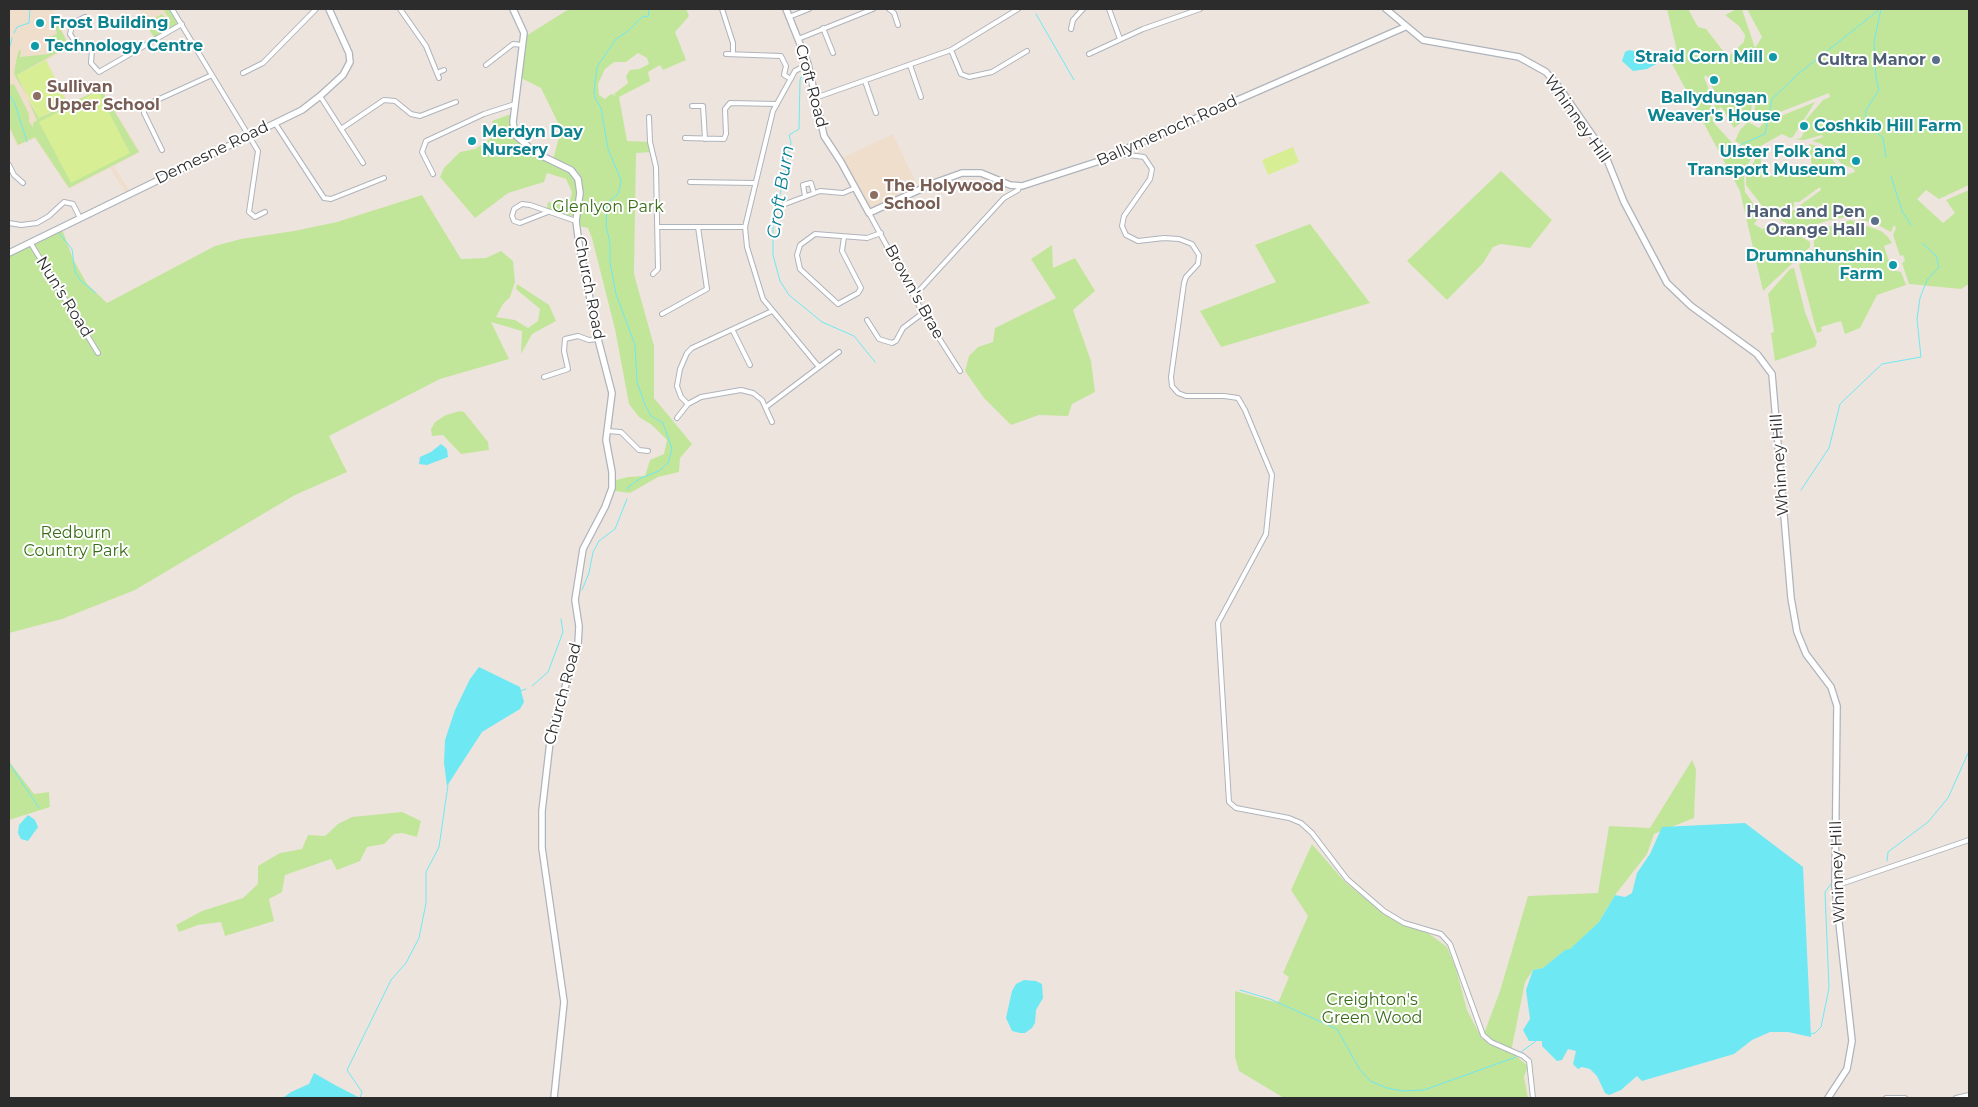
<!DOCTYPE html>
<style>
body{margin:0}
#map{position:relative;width:1978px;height:1107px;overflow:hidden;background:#eee4de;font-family:Montserrat,sans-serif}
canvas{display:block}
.frame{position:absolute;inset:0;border:10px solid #2c2c2c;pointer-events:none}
</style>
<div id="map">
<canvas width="1978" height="1107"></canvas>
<div class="frame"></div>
</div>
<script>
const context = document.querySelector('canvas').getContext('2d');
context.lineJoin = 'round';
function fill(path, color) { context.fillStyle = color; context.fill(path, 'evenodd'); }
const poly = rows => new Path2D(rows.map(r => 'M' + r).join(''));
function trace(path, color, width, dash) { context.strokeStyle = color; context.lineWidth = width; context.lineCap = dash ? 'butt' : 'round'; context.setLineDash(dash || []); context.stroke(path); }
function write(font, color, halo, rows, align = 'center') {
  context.font = font + ' Montserrat,sans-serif'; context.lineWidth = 4; context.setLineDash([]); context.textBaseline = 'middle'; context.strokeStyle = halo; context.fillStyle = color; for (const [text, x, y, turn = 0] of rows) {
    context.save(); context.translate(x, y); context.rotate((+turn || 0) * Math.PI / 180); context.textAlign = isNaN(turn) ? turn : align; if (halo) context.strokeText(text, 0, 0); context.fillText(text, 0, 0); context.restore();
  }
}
fill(poly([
 [9,9,58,9,53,12,70,46,47,61,69,104,101,87,140,152,114,166,129,190,125,192,110,168,69,189,35,139,17,146,9,128],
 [139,9,169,9,179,24,155,39],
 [893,134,918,187,871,208,842,158]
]), '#f0decd');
fill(poly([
 [163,9,169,9,179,24,155,39,148,28,155,24,153,19,162,14,168,23,171,21],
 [569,9,686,9,689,16,675,32,686,60,663,70,660,65,648,72,650,81,619,97,627,141,650,142,652,152,636,153,634,274,654,346,654,398,692,444,680,458,679,472,658,477,630,493,615,491,616,480,628,477,645,476,650,460,664,454,667,440,652,425,639,417,629,404,615,329,592,238,588,228,578,226,583,194,580,176,577,171,553,160,561,129,541,88,521,78,526,36],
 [638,53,647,58,649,64,639,69,630,70,626,76,628,83,614,94,617,96,611,94,605,99,599,95,598,84,605,69,614,62,626,62],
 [1667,9,1688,9,1698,27,1706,29,1724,52,1726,64,1729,56,1744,42,1745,35,1739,26,1725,15,1737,9,1742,9,1755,48,1762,37,1747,9,1969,9,1969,185,1939,199,1926,190,1917,199,1943,223,1955,213,1946,200,1969,190,1969,284,1961,289,1909,284,1902,263,1905,261,1903,255,1900,256,1893,235,1896,228,1894,225,1891,232,1878,225,1879,220,1872,218,1871,223,1852,216,1826,221,1800,230,1780,220,1821,190,1820,187,1799,202,1794,202,1794,206,1785,214,1776,218,1766,211,1746,185,1746,177,1760,150,1762,178,1812,167,1809,144,1821,147,1846,175,1855,172,1853,168,1843,165,1822,144,1812,141,1823,137,1822,135,1804,140,1794,139,1801,138,1808,124,1804,122,1823,100,1830,97,1829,93,1780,112,1781,116,1815,102,1793,137,1790,138,1782,134,1759,147,1744,146,1735,141,1740,130,1748,122,1759,128,1766,120,1763,115,1754,113,1757,94,1753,91,1751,115,1734,128,1721,107,1715,112,1715,92,1711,85,1720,80,1718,76,1709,80,1706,75,1704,77,1711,95,1711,113,1714,123,1734,145,1743,151,1755,152,1747,166,1741,166,1738,174,1744,176,1745,192,1761,214,1754,224,1762,229,1776,222,1810,242,1810,247,1763,291,1740,191,1670,60,1677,51],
 [52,12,69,46,17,75,26,95,14,74,16,61,19,50,21,51,20,57,49,54,47,38,57,34],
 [9,80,11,85,14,84,29,114,29,122,33,127,33,123,37,120,27,98,39,118,101,89,139,152,69,188,35,137,18,145,9,126],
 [511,114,513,137,529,150,573,173,577,178,578,195,575,217,547,209,548,202,569,206,572,192,566,179,547,173,544,182,508,193,475,218,440,177,444,168,460,152,475,149,490,139,494,133,492,121],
 [1501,171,1552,220,1530,248,1501,244,1493,247,1483,263,1447,300,1407,261],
 [422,195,461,259,486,258,501,251,513,261,515,282,510,297,503,304,496,317,515,320,528,328,538,321,540,309,516,289,517,284,549,305,556,321,532,334,521,354,522,331,491,322,509,359,440,379,329,436,347,472,295,495,135,590,62,619,9,633,9,253,61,226,73,259,87,284,107,303,215,246,241,239,294,231,337,222],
 [1851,220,1881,231,1888,237,1892,243,1884,246,1892,270,1901,272,1906,285,1877,295,1860,328,1845,334,1841,321,1821,327,1822,331,1817,333,1799,265,1814,248,1814,240,1807,233],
 [1310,224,1370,303,1221,347,1200,311,1276,282,1255,245],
 [1052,245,1053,268,1075,258,1095,291,1073,310,1091,361,1095,392,1072,404,1068,416,1039,415,1011,425,984,398,965,371,969,356,978,347,993,342,995,328,1056,298,1031,259],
 [1794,268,1805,312,1817,342,1815,347,1775,361,1771,333,1774,332,1768,294,1790,269],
 [460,411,464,412,488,442,489,450,461,454,443,435,432,436,431,429,435,422,446,415],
 [9,756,11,764,34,794,49,792,50,807,9,820],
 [1692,760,1696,769,1694,818,1654,834,1647,854,1615,895,1599,922,1570,950,1565,950,1543,968,1533,970,1525,982,1511,1052,1528,1066,1524,1077,1528,1098,1284,1098,1239,1071,1235,1057,1235,991,1278,1003,1289,977,1283,973,1308,916,1291,890,1312,844,1344,881,1385,915,1408,927,1428,933,1447,947,1456,969,1467,1010,1482,1039,1500,991,1528,896,1598,893,1609,826,1650,828],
 [402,812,421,821,417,837,402,833,394,834,384,844,367,847,360,861,337,870,331,859,285,875,282,892,269,899,274,921,225,936,221,922,198,925,179,932,176,925,202,911,243,898,258,884,258,866,280,853,302,849,308,835,325,836,338,824,352,817]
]), '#c2e699');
fill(poly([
 [46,60,67,103,39,118,17,75],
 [98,91,130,153,71,183,39,122],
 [1293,147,1299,162,1268,175,1262,160]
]), '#d8ee95');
fill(poly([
 [1629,50,1655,55,1660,62,1647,69,1633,71,1622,61,1625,52],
 [441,444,447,449,448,457,427,465,419,464,420,457,431,452],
 [479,667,520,687,524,702,520,709,482,732,447,786,444,763,445,740,455,710,470,679],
 [28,815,35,820,38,827,28,841,21,839,18,833,19,825],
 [1745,823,1803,867,1811,1037,1788,1032,1770,1032,1752,1040,1734,1054,1642,1081,1637,1076,1621,1090,1609,1095,1605,1093,1597,1076,1590,1069,1582,1067,1578,1069,1573,1064,1576,1051,1568,1049,1562,1060,1557,1061,1542,1046,1542,1041,1529,1041,1523,1030,1530,1019,1526,990,1533,970,1543,968,1565,950,1570,949,1599,922,1615,895,1625,897,1632,893,1637,873,1650,854,1662,827],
 [1024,980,1036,981,1042,984,1043,998,1036,1010,1035,1023,1032,1028,1025,1033,1020,1033,1012,1031,1006,1018,1012,991,1016,984],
 [314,1073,335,1085,360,1098,283,1098,291,1092,309,1084]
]), '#6ee8f3');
trace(poly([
 [1881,9,1874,42,1876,78,1879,90,1866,110,1866,123,1883,138,1886,157],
 [1967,9,1969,11],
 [1036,14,1074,80],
 [14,33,17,27,29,23,30,9],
 [9,50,12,38],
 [804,71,800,80,799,129,789,135,791,142,783,183,773,220,773,255,780,281,789,295,822,322,854,336,875,362],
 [9,94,15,104,27,142],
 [1727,158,1742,144,1765,134,1772,99,1797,75,1880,9],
 [1891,176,1902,211,1911,225],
 [59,233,72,249,75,272,81,281,96,293],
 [628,490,628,487,641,478,659,471,668,463,672,449,663,423,651,416,645,405,637,382,635,345,616,294,610,262,610,243,606,226,607,203,617,195,620,188,621,180,608,149,601,108,595,98,594,91,597,67,616,39,628,31,643,16,648,17,649,9],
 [1801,490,1829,448,1840,404,1882,364,1921,357,1917,319,1920,298,1927,280,1939,267,1936,256,1922,243],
 [582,590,589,573,593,552,599,541,615,529,627,499],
 [532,686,548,672,563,632,561,619],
 [520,691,526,689],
 [9,763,39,808],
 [1887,861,1888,852,1928,822,1948,798,1969,751],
 [1240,990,1270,999,1337,1029,1360,1070,1370,1081,1387,1088,1402,1091,1424,1090,1516,1057],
 [1810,1034,1815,1033,1821,1027,1829,988,1825,892,1831,884],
 [1521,1052,1536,1041],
 [360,1098,362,1092,347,1070,391,980,406,963,419,938,426,903,426,872,439,847,448,785]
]), '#6ee8f3', 1);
const street = poly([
 [172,9,258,151,249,212,255,217,265,212],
 [400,9,426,46,439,78],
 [722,9,733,43,733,54],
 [889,9,894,13,898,25],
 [1109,9,1120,39],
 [85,17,73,23,70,34,74,40,92,49,91,63,99,72,182,24],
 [789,17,809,9],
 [823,28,833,53],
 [1071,29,1073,20,1083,9],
 [798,39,873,9],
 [951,50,961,74,969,77,992,72,1027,51],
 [726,54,781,56,786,66,784,75,791,79],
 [1089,54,1143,29,1200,9],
 [808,64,795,71,773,111,745,227,747,247,763,299,819,367],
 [486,65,513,44,523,45],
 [910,65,921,97],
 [243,73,263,63,316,9],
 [437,73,444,70],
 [865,81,876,113],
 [320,96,363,163],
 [815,98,951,50,1018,9],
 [692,106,703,106,705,139],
 [649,117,650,142,656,167,658,269,653,274],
 [275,123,324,198,331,199,384,178],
 [341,129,384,100,395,101,411,114,420,116,456,102],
 [685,138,724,139,726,134,725,109,730,103,777,104],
 [162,150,144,113,144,106,212,75],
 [1121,154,1144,157,1152,169,1150,179,1124,216,1122,226,1126,235,1138,241,1164,238,1179,239,1192,244,1199,255,1198,264,1186,277,1184,283,1171,377,1172,386,1178,393,1186,396,1224,396,1238,398,1245,410,1272,475,1266,534,1218,623,1229,802,1236,808,1289,818,1301,823,1312,833,1347,879,1384,911,1404,923,1441,934,1450,944,1483,1035,1491,1042,1523,1056,1529,1061,1533,1098],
 [9,165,14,175,23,183],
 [433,174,422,152,426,141,484,114,515,104],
 [690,182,755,183],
 [805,196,803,185,811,183,814,193],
 [785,204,820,191,843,193,855,188],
 [548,212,520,223,514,221,512,216,514,209,522,204,530,205,576,221],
 [869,213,923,313,960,371],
 [9,223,21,225,37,223,49,216,64,202,73,204,80,218],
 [657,227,745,227],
 [844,237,842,251,861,288,858,293,838,304,800,269,797,255,800,245,815,234,867,238,881,233],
 [30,242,98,353],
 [914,296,1004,198,1018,190,1019,187],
 [662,314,707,289,698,227],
 [867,320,879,339,892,343,896,341,903,328,923,313],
 [733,331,750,365],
 [544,377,568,369,564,351,565,339,578,336,589,340,598,339],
 [688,404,681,397,677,386,680,369,687,353,692,348,772,311],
 [766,407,839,352],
 [677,418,688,404,701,397,741,390,753,393,762,400,772,422],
 [607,431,621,432,639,450,648,451],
 [1835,886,1969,840],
 [1886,1098,1905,1098],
 [1956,1098,1969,1095]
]);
const secondary = poly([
 [513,9,524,33,513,122,515,135,536,153,571,170,578,179,580,193,576,221,579,244,598,339,612,393,606,440,612,472,612,488,605,507,583,549,575,600,579,626,578,645,551,733,542,811,542,848,564,1002,554,1098],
 [786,9,808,64,824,136,841,162,869,213,934,183,962,173,981,173,1010,185,1022,186,1121,154,1123,150,1405,27],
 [1386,9,1423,40,1519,57,1546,72,1559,87,1604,152,1624,202,1667,283,1691,306,1757,354,1772,374,1791,598,1797,632,1806,654,1831,687,1837,706,1835,886,1852,1041,1847,1069,1828,1098],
 [9,253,302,110,320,96,343,75,350,62,349,53,329,9]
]);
trace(street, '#aeb4bc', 6);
trace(secondary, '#aeb4bc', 8);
trace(street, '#fff', 4);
trace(secondary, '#fff', 5.5);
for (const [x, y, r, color] of [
 [40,23,5,"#0f9aa8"],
 [35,46,5,"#0f9aa8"],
 [1773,57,5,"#0f9aa8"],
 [1936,60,5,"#5c6f8a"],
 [1714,80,5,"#0f9aa8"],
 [37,96,5,"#8d6e63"],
 [1804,126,5,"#0f9aa8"],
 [472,141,5,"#0f9aa8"],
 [1856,161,5,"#0f9aa8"],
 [874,195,5,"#8d6e63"],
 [1875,221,5,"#5c6f8a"],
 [1893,265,5,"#0f9aa8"]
]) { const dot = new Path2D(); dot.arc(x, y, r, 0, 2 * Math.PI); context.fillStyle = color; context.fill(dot); trace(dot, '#fff', 2); }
write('bold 16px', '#0d838f', '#fff', [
 ["Frost Building",50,23],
 ["Technology Centre",45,46],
 ["Straid Corn Mill",1763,57,"right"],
 ["Ballydungan",1714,98,"center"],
 ["Weaver's House",1714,116,"center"],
 ["Coshkib Hill Farm",1814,126],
 ["Merdyn Day",482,132],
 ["Nursery",482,150],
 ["Ulster Folk and",1846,152,"right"],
 ["Transport Museum",1846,170,"right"],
 ["Drumnahunshin",1883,256,"right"],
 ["Farm",1883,274,"right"]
], 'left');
write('bold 16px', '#4e5e75', '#fff', [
 ["Cultra Manor",1926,60],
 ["Hand and Pen",1865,212],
 ["Orange Hall",1865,230]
], 'right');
write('16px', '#2c2c2c', '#fff', [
 ["Croft Road",811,86,75],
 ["Whinney Hill",1577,119,55],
 ["Ballymenoch Road",1167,131,-24],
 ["Demesne Road",212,153,-26],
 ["Church Road",589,288,79],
 ["Brown's Brae",914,292,61],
 ["Nun's Road",64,297,58],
 ["Whinney Hill",1780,465,-94],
 ["Church Road",563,694,-75],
 ["Whinney Hill",1838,872,-92]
]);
write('bold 16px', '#785e54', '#fff', [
 ["Sullivan",47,87],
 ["Upper School",47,105],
 ["The Holywood",884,186],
 ["School",884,204]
], 'left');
write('16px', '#396d18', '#fff', [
 ["Glenlyon Park",608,207],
 ["Redburn",76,533],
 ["Country Park",76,551],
 ["Creighton's",1372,1000],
 ["Green Wood",1372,1018]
]);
write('italic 18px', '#0a7f94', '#fff', [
 ["Croft Burn",781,192,-81]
]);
</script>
